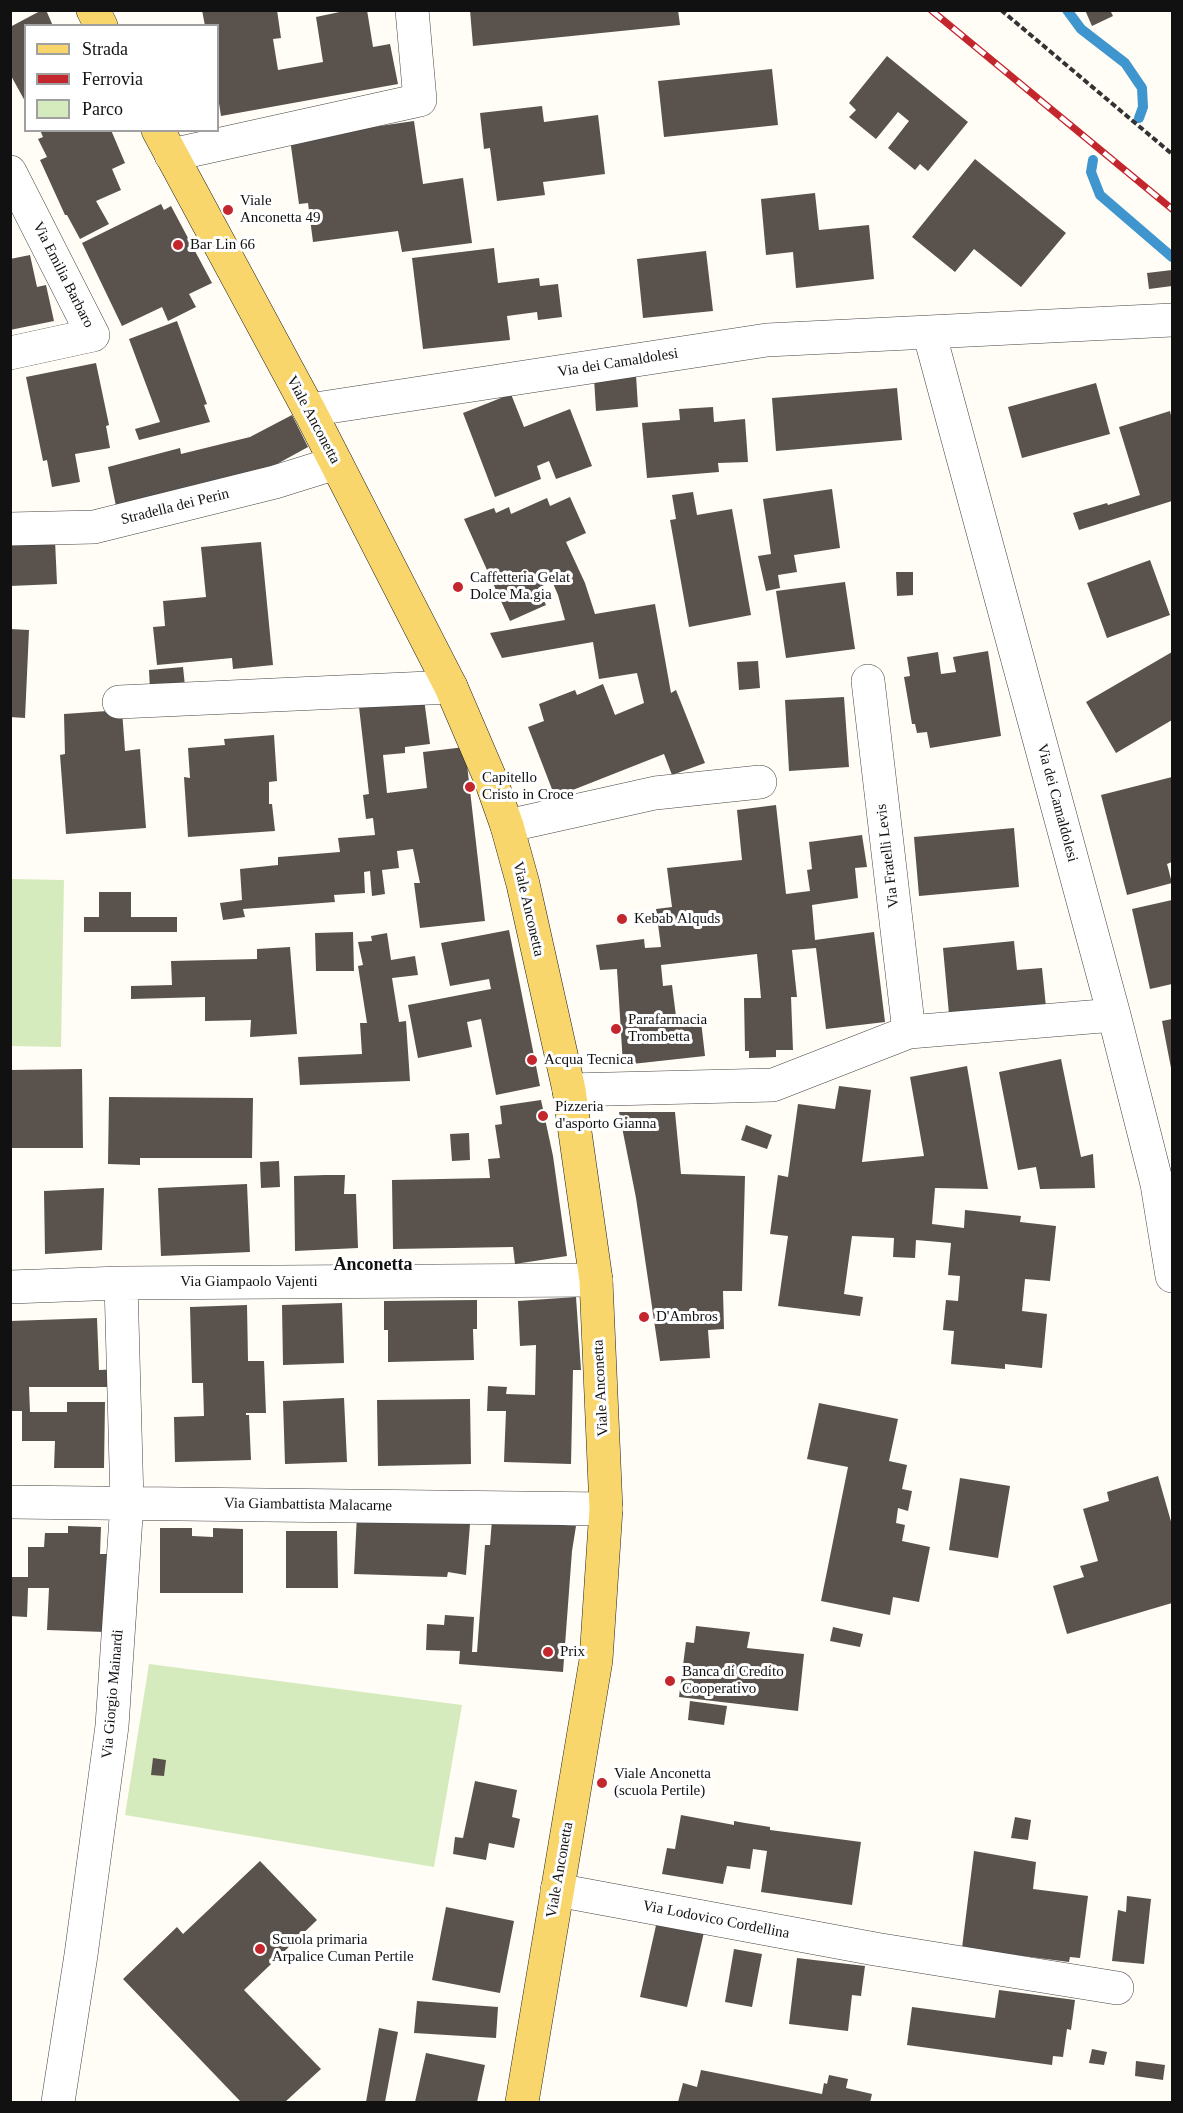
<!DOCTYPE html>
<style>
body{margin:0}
#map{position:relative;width:1183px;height:2113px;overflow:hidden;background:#fffdf5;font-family:Georgia,serif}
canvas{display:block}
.frame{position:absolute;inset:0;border:12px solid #111;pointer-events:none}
.legend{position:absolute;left:24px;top:24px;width:195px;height:108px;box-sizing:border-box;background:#fff;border:2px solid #a0a0a0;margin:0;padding:8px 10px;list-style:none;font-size:18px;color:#111}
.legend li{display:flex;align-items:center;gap:12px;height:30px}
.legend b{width:30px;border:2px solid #a0a0a0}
</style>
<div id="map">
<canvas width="1183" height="2113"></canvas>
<div class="frame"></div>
<ul class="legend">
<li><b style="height:8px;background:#f9d66b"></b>Strada</li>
<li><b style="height:8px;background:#c4262e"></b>Ferrovia</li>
<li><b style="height:16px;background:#d5ebbd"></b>Parco</li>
</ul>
</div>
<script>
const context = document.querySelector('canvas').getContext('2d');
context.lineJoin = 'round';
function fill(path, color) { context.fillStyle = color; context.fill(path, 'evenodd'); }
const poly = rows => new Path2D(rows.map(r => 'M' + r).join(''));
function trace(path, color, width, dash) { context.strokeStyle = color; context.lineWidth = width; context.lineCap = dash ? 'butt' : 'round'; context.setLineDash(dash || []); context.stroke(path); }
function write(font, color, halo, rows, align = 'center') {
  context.font = font + ' Georgia,serif'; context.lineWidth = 6; context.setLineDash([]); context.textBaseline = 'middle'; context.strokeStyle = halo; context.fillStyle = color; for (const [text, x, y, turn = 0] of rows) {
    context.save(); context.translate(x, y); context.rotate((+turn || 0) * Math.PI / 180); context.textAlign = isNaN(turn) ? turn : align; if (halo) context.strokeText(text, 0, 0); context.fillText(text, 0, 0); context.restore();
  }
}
fill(poly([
 [11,879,64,880,61,1047,11,1046],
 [149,1664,462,1705,434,1867,125,1815]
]), '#d5ebbd');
trace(poly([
 [1067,10,1081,29,1125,63,1142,88,1143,107,1139,118],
 [1093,160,1091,172,1100,195,1172,257]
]), '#3f96cf', 10);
fill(poly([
 [42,10,46,10,53,26,26,26,26,103,10,74,10,27],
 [202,10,277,10,281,38,273,39,278,70,323,62,316,17,349,10,367,10,373,47,390,44,398,84,221,116,218,97,218,26,205,26],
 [470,10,678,10,680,25,473,46],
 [1085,10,1110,10,1113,16,1092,26],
 [887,56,968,122,928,171,920,164,915,170,888,148,909,121,898,112,876,139,849,117,856,110,849,103],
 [772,69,778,125,664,137,658,81],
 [542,106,544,122,598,115,605,174,543,182,545,195,497,201,490,148,484,149,480,113],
 [414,121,423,184,463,178,472,243,402,252,398,231,313,242,308,203,299,204,290,139],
 [40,130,111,130,125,163,112,169,121,190,96,201,109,224,80,239,67,215,65,215,40,160,47,157,38,139,43,137],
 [975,159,1066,233,1021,287,974,249,955,272,912,237],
 [815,193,819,230,869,225,874,279,796,288,793,252,766,255,761,199],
 [161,204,164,210,171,206,212,283,189,294,196,307,168,321,162,307,122,326,82,243],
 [494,248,498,283,539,278,540,286,558,284,562,317,538,320,537,312,507,316,510,340,423,349,412,258],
 [706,251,713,311,643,318,637,259],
 [30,255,37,287,46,285,54,321,10,330,10,259],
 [1172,270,1172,286,1149,289,1147,273],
 [177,321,207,404,204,405,210,422,139,440,135,429,160,422,129,339],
 [96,363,109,425,106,426,110,448,75,454,80,482,52,487,47,460,43,461,26,377],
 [636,375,638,407,596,411,594,378],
 [1096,383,1110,434,1022,458,1008,407],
 [897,388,902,440,776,451,772,398],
 [511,394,524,427,570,409,592,466,556,479,549,461,537,466,541,479,495,497,463,413],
 [713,407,714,422,745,419,748,462,718,463,719,472,647,478,642,423,680,420,679,409],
 [1170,411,1172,420,1172,501,1079,530,1073,513,1107,503,1108,505,1140,495,1119,427],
 [292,415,308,447,266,470,117,511,108,467,180,448,181,454,250,437],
 [832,489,840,548,794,555,797,572,778,575,780,588,766,591,758,556,771,554,763,499],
 [693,492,697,515,732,509,751,615,689,627,670,520,676,519,672,495],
 [570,497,586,533,566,542,585,583,595,614,655,604,671,693,676,690,705,763,672,775,664,754,555,797,528,727,544,721,539,704,575,690,577,695,603,684,615,715,644,703,637,673,599,679,593,642,502,658,490,633,565,620,558,595,552,581,538,588,546,605,510,621,464,519,494,508,496,513,509,507,511,514,547,498,550,506],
 [55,540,57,584,10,586,10,542],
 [261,542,273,665,233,669,232,658,157,665,153,627,165,626,163,601,206,597,201,547],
 [1150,560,1170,615,1107,638,1087,583],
 [896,572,913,572,913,595,897,596],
 [845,582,855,649,786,658,776,591],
 [10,629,29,630,25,718,10,717],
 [988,651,1001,736,930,748,927,732,917,733,915,724,912,724,904,677,910,676,907,657,938,652,941,674,956,672,953,657],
 [1172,652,1172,720,1116,753,1086,702],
 [758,661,760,688,739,690,737,662],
 [183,667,185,686,150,690,149,670],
 [844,697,849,767,789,771,785,700],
 [424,699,430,744,405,747,405,753,383,755,387,793,427,788,423,752,465,747,485,921,420,928,414,883,420,883,413,849,397,851,399,868,382,870,385,894,372,896,370,871,364,872,365,893,334,895,335,902,243,909,245,917,223,920,220,903,242,900,240,869,278,865,278,857,340,852,338,838,375,835,373,818,366,819,363,795,369,794,359,707],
 [122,710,125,751,140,749,146,828,66,834,60,755,65,754,64,714],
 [274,735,277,781,269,782,269,804,272,804,275,831,188,837,184,777,190,778,188,748,225,745,224,739],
 [1172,777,1172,862,1167,864,1172,883,1127,895,1101,795],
 [776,805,786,894,810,891,807,870,812,869,809,842,862,835,867,867,855,868,858,898,812,905,815,940,874,932,885,1022,826,1029,816,948,792,950,797,997,791,997,793,1050,776,1050,776,1057,749,1058,749,1051,745,1051,744,998,761,998,757,954,661,965,663,986,672,985,677,1024,701,1021,705,1056,623,1065,617,969,600,970,596,945,644,939,645,948,661,947,656,909,672,907,667,868,742,860,737,810],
 [1014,828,1019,887,919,896,914,837],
 [99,892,131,892,131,917,177,917,177,932,84,932,84,917,99,917],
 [1172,900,1172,984,1150,989,1132,909],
 [509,930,540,1086,496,1095,481,1019,467,1022,472,1047,418,1058,408,1005,491,989,489,979,450,986,441,943],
 [353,932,354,971,316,971,315,933],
 [387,933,391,960,415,956,418,975,392,978,399,1022,406,1021,410,1081,300,1085,298,1057,362,1054,360,1023,367,1023,358,966,363,965,358,942,372,941,371,936],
 [1014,941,1017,970,1042,968,1046,1007,949,1014,943,948],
 [290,947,297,1034,250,1037,251,1020,205,1021,205,997,131,999,131,986,172,985,171,961,257,959,257,949],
 [1172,1019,1172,1068,1171,1068,1162,1021],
 [1061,1059,1081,1157,1093,1154,1095,1188,1040,1189,1036,1167,1018,1170,999,1072],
 [967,1066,988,1189,935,1188,932,1224,964,1228,965,1210,1021,1216,1020,1222,1056,1226,1050,1281,1025,1279,1022,1311,1047,1314,1042,1368,1005,1364,1005,1369,951,1364,954,1331,943,1330,946,1300,958,1301,960,1276,948,1275,951,1243,916,1240,915,1258,893,1257,894,1238,852,1236,844,1294,863,1297,860,1316,778,1306,788,1236,770,1234,778,1175,788,1177,798,1104,835,1109,839,1086,871,1090,862,1162,924,1156,910,1077],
 [82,1069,83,1148,10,1148,10,1070],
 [109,1097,253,1098,252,1158,140,1158,140,1165,108,1164],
 [541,1100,553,1156,567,1256,515,1264,513,1247,393,1249,392,1180,490,1178,488,1159,500,1158,495,1125,502,1124,500,1106],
 [619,1112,675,1112,681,1174,745,1176,742,1291,723,1291,724,1329,708,1330,710,1358,660,1361,636,1198],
 [746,1125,772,1135,767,1149,741,1140],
 [469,1133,470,1160,452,1161,450,1134],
 [279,1161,280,1187,261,1188,260,1162],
 [325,1175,345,1175,344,1194,356,1194,358,1248,295,1251,294,1176],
 [247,1184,250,1252,161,1256,158,1188],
 [104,1188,102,1250,45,1254,44,1191],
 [576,1297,581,1370,573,1370,571,1464,504,1462,506,1411,487,1411,488,1386,507,1387,506,1394,535,1395,536,1345,520,1346,518,1301],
 [477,1300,477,1329,473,1329,474,1360,388,1362,388,1330,384,1330,384,1301],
 [342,1303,344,1363,283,1365,282,1305],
 [247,1305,248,1361,264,1361,266,1413,246,1413,246,1415,249,1415,251,1460,175,1462,174,1417,204,1416,203,1383,192,1383,190,1307],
 [97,1318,99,1370,121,1369,121,1387,29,1387,30,1412,67,1412,67,1402,105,1402,104,1468,54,1468,55,1441,22,1441,22,1411,10,1411,10,1321],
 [344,1398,347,1462,285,1464,283,1401],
 [470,1399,471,1464,378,1466,377,1400],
 [819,1403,898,1419,889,1461,907,1465,902,1489,912,1491,908,1511,898,1508,896,1523,905,1525,902,1541,930,1547,919,1602,893,1597,890,1615,821,1601,848,1467,807,1459],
 [1158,1476,1172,1525,1172,1603,1067,1634,1053,1586,1084,1577,1080,1566,1098,1561,1083,1509,1109,1501,1107,1492],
 [960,1478,1010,1486,998,1558,949,1550],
 [357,1514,470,1524,466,1575,448,1572,447,1577,354,1574],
 [492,1520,576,1526,572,1551,563,1672,459,1664,460,1651,426,1650,427,1624,444,1625,445,1615,474,1617,472,1652,477,1652,485,1545,490,1545],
 [68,1526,101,1527,100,1554,108,1554,105,1632,47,1630,49,1588,28,1588,27,1617,10,1616,10,1577,28,1577,28,1547,44,1547,45,1533,68,1533],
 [160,1528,192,1528,192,1536,213,1537,213,1528,243,1529,243,1593,160,1593],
 [286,1531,337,1531,338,1588,286,1588],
 [696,1626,750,1632,747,1648,804,1654,798,1711,679,1697,686,1642,694,1643],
 [833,1627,863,1634,860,1647,830,1641],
 [690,1701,727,1706,724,1725,688,1720],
 [153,1758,166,1760,164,1776,151,1775],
 [475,1781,517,1790,512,1817,520,1819,514,1848,489,1843,486,1860,453,1854,455,1837,463,1838],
 [681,1815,734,1825,734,1821,745,1823,770,1827,770,1830,861,1842,852,1905,761,1892,767,1851,753,1849,750,1869,727,1866,723,1884,662,1874,667,1848,675,1849],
 [1015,1817,1031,1820,1028,1840,1011,1838],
 [974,1851,1036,1862,1033,1889,1088,1896,1080,1958,1070,1957,1069,1962,962,1948],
 [260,1861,317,1920,244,1990,321,2069,285,2102,241,2102,123,1979,177,1927,183,1934],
 [1127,1896,1151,1899,1144,1964,1112,1961,1118,1910,1126,1912],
 [446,1907,514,1921,500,1993,432,1980],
 [657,1921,704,1932,687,2007,640,1997],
 [734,1949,762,1954,752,2007,725,2002],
 [797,1958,865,1966,861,1996,852,1995,848,2031,789,2024],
 [999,1990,1075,2000,1071,2030,1067,2029,1063,2057,1053,2056,1052,2065,907,2045,912,2007,995,2018],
 [417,2001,498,2007,496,2038,414,2033],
 [379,2028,398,2032,385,2102,366,2102],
 [1092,2049,1107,2052,1104,2065,1089,2063],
 [426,2053,485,2065,477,2102,415,2102],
 [1136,2061,1165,2065,1163,2080,1135,2076],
 [701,2070,822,2094,824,2083,827,2084,829,2075,848,2079,846,2088,872,2094,870,2102,678,2102,683,2083,697,2087]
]), '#5a524d');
const minor = poly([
 [171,155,420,100,412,10],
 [10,172,93,335,10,353],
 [929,332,1114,1015,1157,1184,1172,1276],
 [309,410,767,340,1172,320],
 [10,529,94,527,275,482,336,463],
 [119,702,451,687],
 [507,826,655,793,760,782],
 [909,1032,1114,1015],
 [569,1090,773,1085,909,1032,868,681],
 [10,1287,121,1283,596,1280],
 [10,1502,606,1509],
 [557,1890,875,1949,1117,1988],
 [58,2102,81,1955,112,1726,127,1502,121,1283]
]);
const major = poly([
 [93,10,101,26],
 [158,130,309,410,451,687,490,778,507,826,523,884,569,1090,596,1280,606,1509,596,1660,522,2102]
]);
trace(minor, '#444', 34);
trace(major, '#222', 34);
trace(poly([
 [1001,10,1172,154]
]), '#333', 4, [6, 3]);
trace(minor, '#fff', 33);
trace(major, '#f9d66b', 33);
const rail = poly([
 [931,10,1172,209]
]);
trace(rail, '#c4262e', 7);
trace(rail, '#fff', 4.5, [14]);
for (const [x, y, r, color] of [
 [228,210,6,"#c4262e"],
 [178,245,6,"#c4262e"],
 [458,587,6,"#c4262e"],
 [470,787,6,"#c4262e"],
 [622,919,6,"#c4262e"],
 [616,1029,6,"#c4262e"],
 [532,1060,6,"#c4262e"],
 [543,1116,6,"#c4262e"],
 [644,1317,6,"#c4262e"],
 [548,1652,6,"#c4262e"],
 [670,1681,6,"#c4262e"],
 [602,1783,6,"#c4262e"],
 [260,1949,6,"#c4262e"]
]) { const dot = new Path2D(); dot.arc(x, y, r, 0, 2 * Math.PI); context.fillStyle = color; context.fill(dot); trace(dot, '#fff', 2); }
write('15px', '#111', '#fff', [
 ["Viale",240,201],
 ["Anconetta 49",240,218],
 ["Bar Lin 66",190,245],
 ["Caffetteria Gelat",470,578],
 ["Dolce Ma.gia",470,595],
 ["Capitello",482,778],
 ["Cristo in Croce",482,795],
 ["Kebab Alquds",634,919],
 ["Parafarmacia",628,1020],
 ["Trombetta",628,1037],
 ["Acqua Tecnica",544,1060],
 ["Pizzeria",555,1107],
 ["d'asporto Gianna",555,1124],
 ["D'Ambros",656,1317],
 ["Prix",560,1652],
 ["Banca di Credito",682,1672],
 ["Cooperativo",682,1689],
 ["Viale Anconetta",614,1774],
 ["(scuola Pertile)",614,1791],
 ["Scuola primaria",272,1940],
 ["Arpalice Cuman Pertile",272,1957]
], 'left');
write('15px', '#111', '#fff', [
 ["Via Emilia Barbaro",63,275,63],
 ["Via dei Camaldolesi",618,363,-9],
 ["Viale Anconetta",313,420,62],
 ["Stradella dei Perin",175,507,-14],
 ["Via dei Camaldolesi",1057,803,75],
 ["Via Fratelli Levis",888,856,-97],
 ["Viale Anconetta",528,909,77],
 ["Via Giampaolo Vajenti",249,1282],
 ["Viale Anconetta",601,1388,-93],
 ["Via Giambattista Malacarne",308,1505,1],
 ["Via Giorgio Mainardi",113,1694,-85],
 ["Viale Anconetta",560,1870,-80],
 ["Via Lodovico Cordellina",716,1920,11]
]);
write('bold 18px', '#111', '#fff', [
 ["Anconetta",373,1265]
]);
</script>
